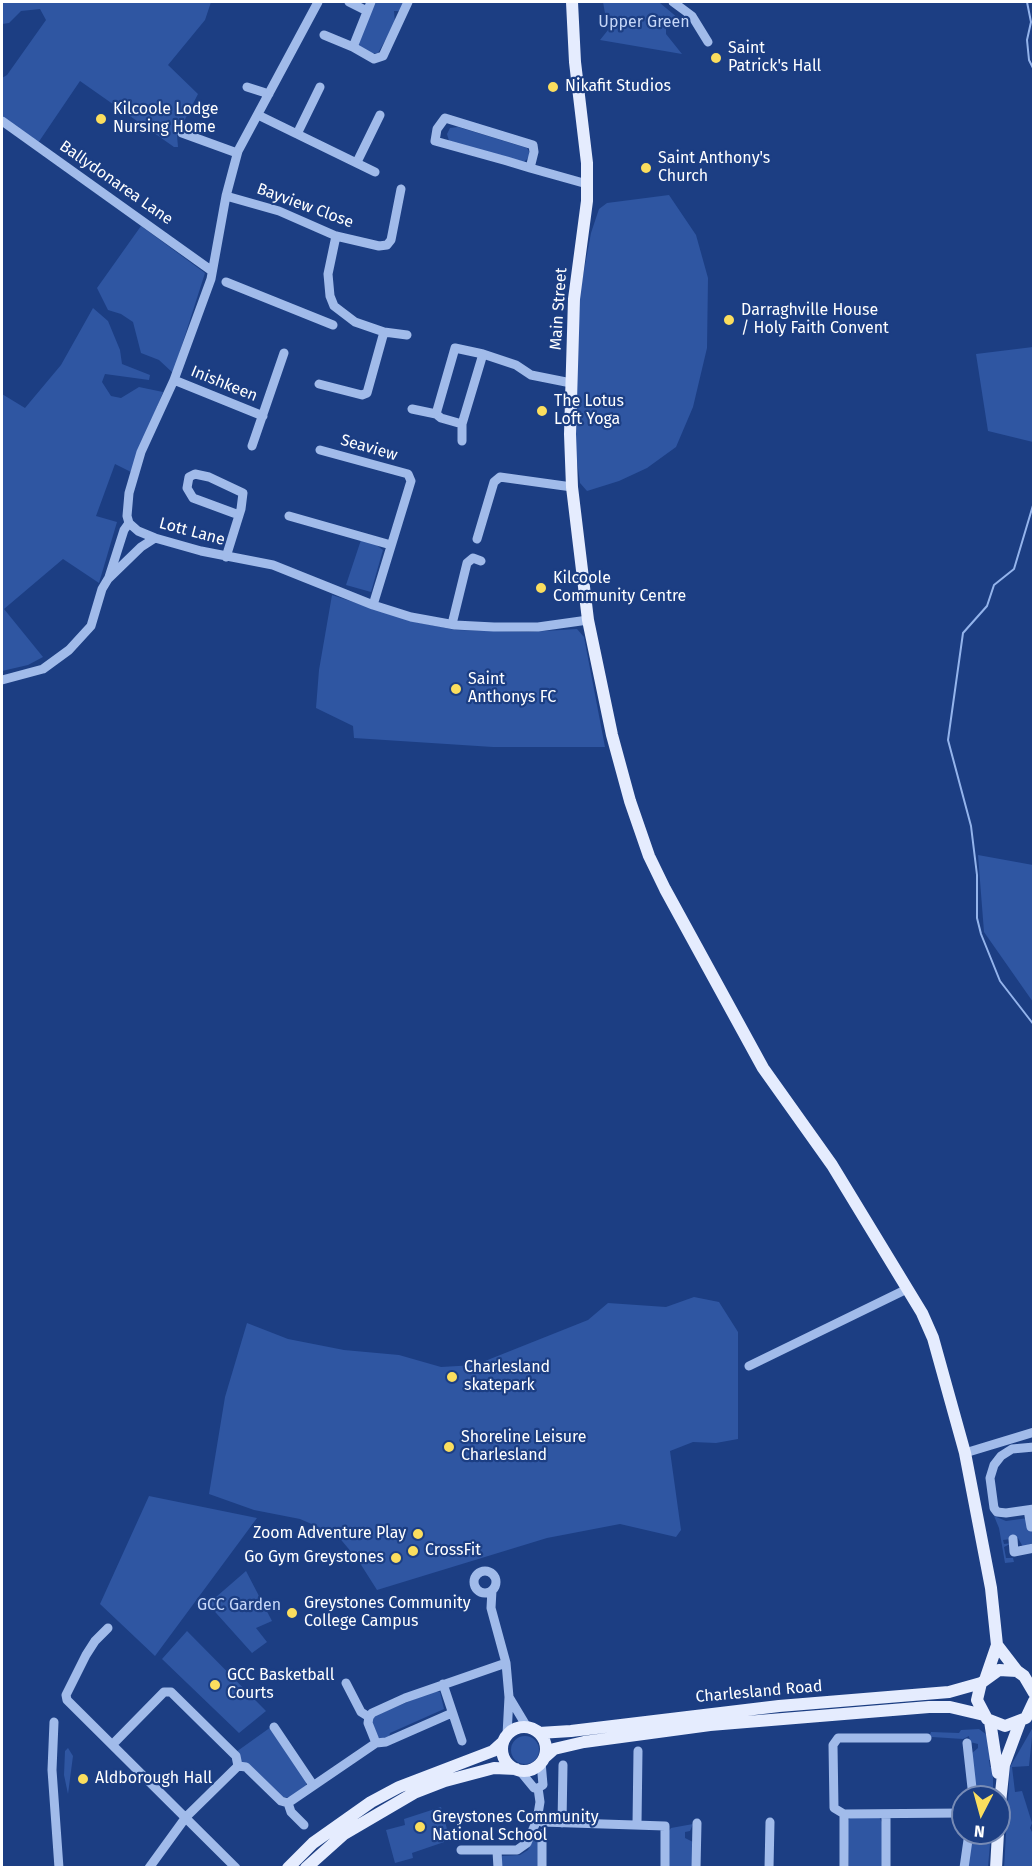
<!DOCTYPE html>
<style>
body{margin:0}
#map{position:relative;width:1035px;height:1869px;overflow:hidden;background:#1c3e83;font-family:"Fira Sans",sans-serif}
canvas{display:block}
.frame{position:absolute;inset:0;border:3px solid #fff;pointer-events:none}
.north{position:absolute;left:951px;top:1785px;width:60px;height:60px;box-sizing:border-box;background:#1c3e83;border:2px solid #778bb5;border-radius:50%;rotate:186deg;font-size:16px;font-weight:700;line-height:24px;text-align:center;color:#fff}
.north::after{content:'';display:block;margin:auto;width:21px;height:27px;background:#fbde5e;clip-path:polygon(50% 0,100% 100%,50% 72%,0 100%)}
</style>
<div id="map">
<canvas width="1035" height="1869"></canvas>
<div class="frame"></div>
<div class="north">N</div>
</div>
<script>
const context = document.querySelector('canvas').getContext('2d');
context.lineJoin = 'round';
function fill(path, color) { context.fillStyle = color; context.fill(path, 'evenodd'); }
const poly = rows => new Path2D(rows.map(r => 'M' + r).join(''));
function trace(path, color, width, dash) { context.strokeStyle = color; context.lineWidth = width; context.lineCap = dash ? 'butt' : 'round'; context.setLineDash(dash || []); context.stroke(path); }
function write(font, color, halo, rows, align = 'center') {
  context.font = font + ' "Fira Sans",sans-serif'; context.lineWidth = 4.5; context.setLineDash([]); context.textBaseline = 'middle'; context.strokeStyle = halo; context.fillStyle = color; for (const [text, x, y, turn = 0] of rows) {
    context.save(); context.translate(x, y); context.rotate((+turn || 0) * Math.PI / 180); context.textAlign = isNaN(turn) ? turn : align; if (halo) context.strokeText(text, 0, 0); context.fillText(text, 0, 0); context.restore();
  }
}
fill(poly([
 [2,2,211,2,205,20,168,65,198,94,177,135,178,147,174,147,80,81,38,143,2,117,2,78,7,75,46,20,40,9,21,11,9,23,2,24],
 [376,2,405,2,401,11,394,11,395,23,378,53,370,54,358,45,358,39],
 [603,2,660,3,678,18,666,27,666,34,682,54,600,40,608,30],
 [458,127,527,148,531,155,524,162,449,141,447,134,450,128],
 [669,195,696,235,708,278,707,348,693,407,676,447,647,468,619,481,587,491,580,483,574,438,580,292,591,233,599,209,607,203],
 [141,226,205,273,173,373,159,360,141,353,133,322,121,314,108,310,97,288],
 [93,308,108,321,120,350,122,364,150,375,149,380,105,374,102,382,111,396,121,398,139,387,163,392,131,472,115,464,96,516,117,522,99,583,63,559,4,609,43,657,28,665,2,671,2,394,25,408,61,365],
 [1033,347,1033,442,988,431,976,354],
 [361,540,375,544,383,550,371,592,346,585],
 [332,595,411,621,456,630,528,632,577,629,584,637,605,747,493,747,354,738,353,726,316,708,319,670],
 [978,855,1033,865,1033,1002,984,932],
 [694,1297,719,1302,738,1332,738,1439,716,1443,693,1442,670,1451,681,1530,676,1537,620,1524,547,1538,377,1590,358,1560,337,1535,300,1519,254,1510,209,1494,225,1397,247,1323,288,1339,344,1350,399,1355,441,1367,475,1365,588,1320,608,1303,666,1307],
 [149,1496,257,1518,155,1656,100,1604],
 [994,1516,1006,1521,1028,1518,1033,1525,1033,1543,1023,1547,1018,1538,1003,1540,1004,1544,1012,1543,1004,1547,1006,1558,1013,1558,1014,1562,1005,1563,999,1528],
 [246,1571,272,1621,256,1628,267,1642,252,1653,208,1604],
 [187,1631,266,1711,239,1733,162,1659],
 [434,1691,440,1692,444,1709,390,1733,389,1737,382,1740,378,1737,371,1723,374,1716],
 [271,1727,306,1780,306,1786,291,1798,283,1797,239,1760,236,1752],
 [1033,1727,1029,1766,1012,1767,1015,1792,1022,1791,1032,1823,1030,1828,1033,1834,1033,1867,1004,1868,1010,1767],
 [979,1729,987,1735,993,1760,989,1760,990,1767,993,1767,993,1797,975,1797,972,1753,978,1748,978,1744,970,1742,969,1736,963,1739,932,1737,928,1740,931,1732,959,1733,961,1730],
 '511 1750a14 14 0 1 1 28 0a14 14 0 1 1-28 0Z',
 [68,1748,73,1756,68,1794,64,1775,65,1751],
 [441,1807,450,1840,412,1853,413,1858,395,1863,386,1830,405,1825,404,1819],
 [851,1817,879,1817,882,1822,883,1867,849,1867,847,1821],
 [693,1824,690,1831,685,1832,685,1838,693,1842,692,1867,668,1867,668,1832,671,1828],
 [539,1829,539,1867,501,1868,502,1856,520,1855,528,1850],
 [972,1833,991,1833,988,1867,966,1868]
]), '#2f56a2');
trace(poly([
 [1027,2,1031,22,1027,40,1029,60,1034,70],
 [1034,502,1014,569,994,585,987,606,963,633,948,740,971,826,977,875,977,918,981,934,1000,981,1034,1025]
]), '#94b4ec', 2);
trace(poly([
 [318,2,238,151,226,196,211,279,174,380,141,452,129,493,127,516,129,523,138,531,155,538,201,551,273,565,373,605,411,617,455,625,494,627,538,627,588,620],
 [349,2,367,11],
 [371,2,353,47,374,59,383,56,408,2],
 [673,2,692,16,708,42],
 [324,35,353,47],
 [247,87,269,94],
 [258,115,375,172],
 [2,121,212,271],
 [182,133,237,153],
 [297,134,320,87],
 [357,162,380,115],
 [530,168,534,152,533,145,445,118,437,129,435,141,507,161,530,168,587,184],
 [226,196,279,211,336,236,379,246,387,245,391,240,401,189],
 [336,236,328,274,330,296,334,306,355,322,384,332,407,335],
 [226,282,333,325],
 [483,354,516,365,531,375,571,383],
 [174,380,263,416],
 [319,384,362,395,367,393,384,332],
 [412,409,436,414],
 [462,441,462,424,483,354,455,348,436,414,441,418,462,424],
 [252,446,284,353],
 [320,450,408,474,411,481,373,605],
 [289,516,391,545],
 [477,539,494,482,500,477,572,487],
 [226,557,241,509,243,493,209,477,195,474,189,477,187,488,193,498,239,515],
 [109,577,124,530,129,523],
 [452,624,467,563,473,558,481,561],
 [2,680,43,669,69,650,91,626,102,589,108,579,141,547,155,538],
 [749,1366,907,1289],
 [1034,1447,1012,1449,1001,1456,994,1465,990,1478,994,1508,997,1512,1006,1513,1034,1509],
 [965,1453,1034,1432],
 [1028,1510,1031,1527],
 [1013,1539,1014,1552,1034,1548],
 '474 1582a11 11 0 1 1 22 0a11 11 0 1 1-22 0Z',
 [492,1590,491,1608,506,1663,509,1697,507,1735],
 [108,1628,95,1641,86,1655,66,1695,67,1700,236,1868],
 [346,1683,361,1712,369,1717,368,1723,376,1743,386,1742,452,1713],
 [443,1684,462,1741],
 [509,1697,527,1727],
 [369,1717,372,1713,405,1698,506,1663],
 [54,1722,52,1770,59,1868],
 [274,1727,313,1785],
 [927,1738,838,1738,833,1745,834,1808,844,1814,963,1813],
 [967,1743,973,1797],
 [113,1744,164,1692,171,1692,236,1756,238,1766],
 [520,1771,534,1788,538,1788],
 [538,1788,540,1802,537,1820,542,1822,665,1826,665,1868],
 [538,1788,543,1785,541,1762],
 [844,1814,844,1868],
 [886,1814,886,1868],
 [562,1823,563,1765],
 [637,1824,638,1751],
 [304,1825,291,1812,288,1803,376,1743],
 [542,1834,542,1868],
 [461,1850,517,1850,527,1843,537,1820],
 [497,1851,498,1868],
 [149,1868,186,1817,238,1766,246,1767,281,1801,288,1803],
 [696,1868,697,1823],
 [769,1868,770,1822],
 [964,1868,969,1833]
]), '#a1bbea', 9);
trace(poly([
 [572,2,575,62,587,163,587,201,574,299,570,434,572,487,588,620,612,735,630,801,649,856,665,889,763,1068,832,1165,922,1313,933,1338,965,1453,991,1588,997,1645,986,1677],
 [997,1645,1017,1671],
 [1034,1693,1024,1676,1017,1671,999,1670,981,1683,977,1700,987,1719,1005,1726,1026,1718,1034,1701],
 [990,1721,998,1773],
 '502 1749a22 22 0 1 1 44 0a22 22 0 1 1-44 0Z',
 [539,1733,571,1731,779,1706,949,1692,981,1683],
 [545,1757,554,1749,584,1742,710,1725,929,1707,950,1707,984,1715],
 [999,1812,1004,1765,1020,1722],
 [288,1868,313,1843,371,1802,399,1787,493,1751,503,1742],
 [306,1868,344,1834,414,1793,445,1781,494,1768,516,1769],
 [996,1868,998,1833]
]), '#e5ecfe', 12);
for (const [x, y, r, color] of [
 [716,58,6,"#fbde5e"],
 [553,87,6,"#fbde5e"],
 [101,119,6,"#fbde5e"],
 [646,168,6,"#fbde5e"],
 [729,320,6,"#fbde5e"],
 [542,411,6,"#fbde5e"],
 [541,588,6,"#fbde5e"],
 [456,689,6,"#fbde5e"],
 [452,1377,6,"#fbde5e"],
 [449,1447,6,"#fbde5e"],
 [418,1534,6,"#fbde5e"],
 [413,1551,6,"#fbde5e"],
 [396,1558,6,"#fbde5e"],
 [292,1613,6,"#fbde5e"],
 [215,1685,6,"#fbde5e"],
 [83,1779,6,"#fbde5e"],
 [420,1827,6,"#fbde5e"]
]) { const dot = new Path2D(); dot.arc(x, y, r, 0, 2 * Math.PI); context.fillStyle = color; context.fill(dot); trace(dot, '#1c3e83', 2); }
write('16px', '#c6d7f8', '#1c3e83', [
 ["Upper Green",644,23],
 ["GCC Garden",239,1606]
]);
write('16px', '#fff', '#1c3e83', [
 ["Saint",728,49],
 ["Patrick's Hall",728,67],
 ["Nikafit Studios",565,87],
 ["Kilcoole Lodge",113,110],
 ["Nursing Home",113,128],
 ["Saint Anthony's",658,159],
 ["Church",658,177],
 ["Darraghville House",741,311],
 ["/ Holy Faith Convent",741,329],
 ["The Lotus",554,402],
 ["Loft Yoga",554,420],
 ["Kilcoole",553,579],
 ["Community Centre",553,597],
 ["Saint",468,680],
 ["Anthonys FC",468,698],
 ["Charlesland",464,1368],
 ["skatepark",464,1386],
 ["Shoreline Leisure",461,1438],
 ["Charlesland",461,1456],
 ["Zoom Adventure Play",406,1534,"right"],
 ["CrossFit",425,1551],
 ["Go Gym Greystones",384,1558,"right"],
 ["Greystones Community",304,1604],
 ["College Campus",304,1622],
 ["GCC Basketball",227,1676],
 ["Courts",227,1694],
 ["Aldborough Hall",95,1779],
 ["Greystones Community",432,1818],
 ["National School",432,1836]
], 'left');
write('16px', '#fff', '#1c3e83', [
 ["Ballydonarea Lane",116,183,35],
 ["Bayview Close",305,206,20],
 ["Main Street",559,309,-86],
 ["Inishkeen",224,384,22],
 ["Seaview",369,448,16],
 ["Lott Lane",192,532,15],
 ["Charlesland Road",759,1692,-5]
]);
</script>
